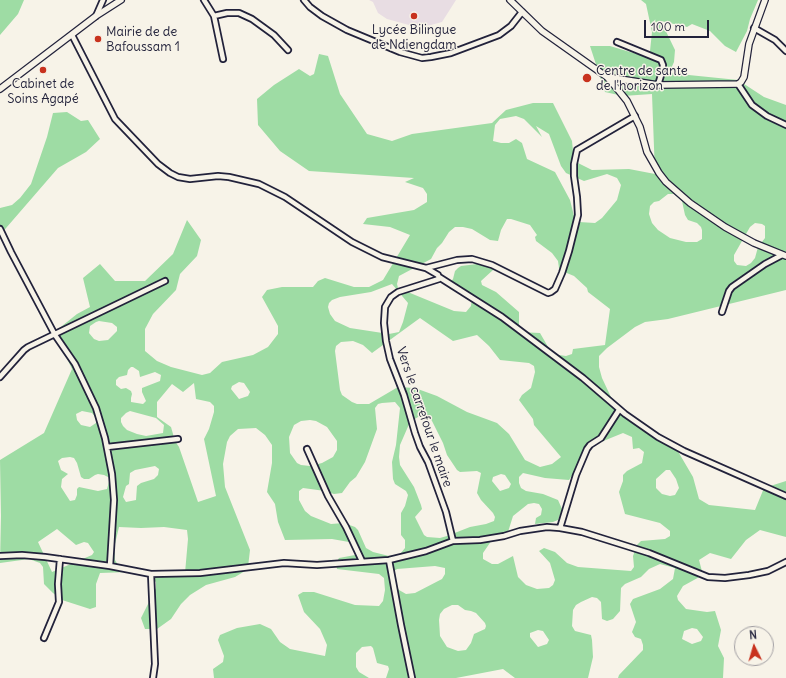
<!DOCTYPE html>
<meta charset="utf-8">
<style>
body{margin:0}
#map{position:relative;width:786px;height:678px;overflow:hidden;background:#f7f3e8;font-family:Delius,sans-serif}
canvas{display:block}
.north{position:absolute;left:734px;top:626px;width:40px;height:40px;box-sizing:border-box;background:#f7f3e8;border:1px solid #a29fa3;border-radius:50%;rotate:355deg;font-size:11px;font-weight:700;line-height:16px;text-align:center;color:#22223b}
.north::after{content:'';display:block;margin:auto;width:14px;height:18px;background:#c8321e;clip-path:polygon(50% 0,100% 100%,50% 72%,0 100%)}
.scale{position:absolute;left:644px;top:20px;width:65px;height:18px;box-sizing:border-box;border:2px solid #22223b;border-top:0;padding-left:5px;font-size:12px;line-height:14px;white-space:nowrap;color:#22223b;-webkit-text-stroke:3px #f7f3e8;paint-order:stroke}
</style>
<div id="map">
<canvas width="786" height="678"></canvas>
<div class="north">N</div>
<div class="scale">100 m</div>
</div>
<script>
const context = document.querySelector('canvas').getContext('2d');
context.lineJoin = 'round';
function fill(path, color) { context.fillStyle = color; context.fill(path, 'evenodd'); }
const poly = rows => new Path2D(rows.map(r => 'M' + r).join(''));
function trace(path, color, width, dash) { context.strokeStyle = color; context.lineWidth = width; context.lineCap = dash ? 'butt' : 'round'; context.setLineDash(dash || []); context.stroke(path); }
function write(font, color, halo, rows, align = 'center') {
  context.font = font + ' Delius,sans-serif'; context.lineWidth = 3; context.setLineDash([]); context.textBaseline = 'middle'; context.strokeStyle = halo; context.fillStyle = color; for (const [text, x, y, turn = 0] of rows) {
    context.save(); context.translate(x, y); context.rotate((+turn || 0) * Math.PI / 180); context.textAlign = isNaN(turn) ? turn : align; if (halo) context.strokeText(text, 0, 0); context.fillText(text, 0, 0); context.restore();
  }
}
fill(poly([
 [369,0,456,0,442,22,420,28,387,19,378,13,373,2]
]), '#e8dde3');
fill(poly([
 [0,0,24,0,18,14,0,35],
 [641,0,758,0,750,19,747,31,736,52,725,46,710,31,692,24,687,27,661,21,675,50,674,62,669,73,738,80,764,97,786,105,786,290,668,319,645,322,635,327,607,348,599,356,599,367,602,378,617,410,676,448,693,477,699,499,709,505,755,510,764,488,786,481,786,537,760,530,746,540,731,559,710,553,699,560,703,575,683,586,677,596,678,600,686,609,707,612,715,611,721,630,718,646,724,658,723,678,618,678,619,675,643,650,643,645,641,639,635,637,632,632,636,622,630,604,633,599,660,589,673,579,675,568,660,564,649,569,641,577,625,584,621,588,620,611,613,619,607,621,602,619,601,602,597,598,592,597,581,602,576,605,573,610,572,626,575,631,591,635,592,640,593,657,588,678,515,678,503,669,456,678,386,678,389,669,388,666,377,663,373,648,371,646,362,647,356,653,356,667,359,672,369,678,214,678,213,669,223,662,224,656,218,640,220,635,237,628,260,624,271,629,280,642,290,649,325,656,327,645,320,629,304,612,298,595,303,592,314,592,355,605,379,606,383,601,385,590,384,578,379,574,337,569,336,563,339,558,355,555,357,550,354,545,349,542,332,539,285,540,278,522,275,504,267,492,272,463,272,445,265,435,256,428,238,429,230,436,227,442,223,464,225,487,250,550,248,567,245,571,235,577,206,585,190,595,181,604,171,619,157,629,145,629,141,618,156,588,156,582,151,578,128,572,100,573,96,584,96,607,90,609,62,600,53,593,44,584,43,567,40,563,29,559,0,563,1,516,0,460,44,433,72,369,61,346,52,334,77,314,90,307,83,278,100,264,115,281,145,281,173,254,187,220,201,240,197,256,180,274,176,290,153,314,145,329,145,351,157,361,171,367,202,375,210,373,222,362,253,355,268,347,278,334,278,326,262,297,267,290,282,287,313,287,318,281,325,278,354,287,369,287,383,280,410,235,390,227,363,224,367,218,414,210,427,202,427,194,423,188,405,182,414,178,309,171,280,151,258,125,257,99,274,85,299,69,310,76,314,74,319,54,328,56,340,94,367,134,392,141,412,134,492,123,506,110,533,103,553,103,572,141,574,161,592,170,629,169,655,174,652,94,623,96,605,92,590,46,610,46,640,55,650,51,652,32,646,4],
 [516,116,524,119,542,137,536,126,549,134,561,166,566,173,584,181,607,174,617,178,621,185,617,200,602,218,595,223,579,222,574,216,570,200,555,172,527,159,522,143,516,139,509,143,501,143,493,141,495,125,500,119],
 [668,194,674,194,682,201,685,215,688,220,697,223,701,227,702,230,702,239,697,242,686,242,670,238,658,230,652,223,649,214,650,206,654,202,659,201],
 [507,219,511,219,530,225,537,235,535,237,536,241,552,253,558,261,559,268,562,271,574,276,587,288,588,292,610,309,605,345,573,349,572,354,566,356,559,355,551,352,540,333,519,332,519,312,496,292,482,285,481,281,493,270,492,266,485,263,461,266,458,268,455,271,453,279,448,286,450,289,465,293,472,298,471,306,466,312,454,311,398,288,397,284,399,276,431,259,437,248,442,243,449,232,455,227,463,227,472,229,490,240,498,241,501,230],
 [755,223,762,224,765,226,765,238,758,247,755,258,751,263,746,266,737,265,734,261,734,255,750,227],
 [392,284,408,303,403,322,399,332,389,334,350,328,335,321,330,314,328,307,329,303,332,300,340,297,371,292],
 [420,318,453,341,477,335,489,346,500,360,529,363,534,366,535,372,531,388,522,395,519,400,533,419,534,425,561,457,552,464,540,467,525,460,509,434,497,423,467,412,437,396,415,388,398,387,369,404,357,404,352,402,342,395,340,390,335,351,336,346,341,342,353,341,363,345,372,353],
 [99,321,112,323,117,327,117,331,108,340,99,341,94,339,89,333,90,326,96,322],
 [131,367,133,367,139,371,140,377,155,372,161,375,160,381,142,388,142,392,146,401,143,404,131,402,131,398,132,394,131,391,126,388,121,389,116,385,116,380,119,377,127,375,128,370],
 [239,382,244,383,250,392,248,396,239,399,231,389,232,386],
 [194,383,196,399,210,402,214,406,214,412,209,429,204,439,216,496,198,502,179,447,175,441,171,427,157,417,157,402,172,384,183,392],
 [395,402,400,408,396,445,392,462,393,479,395,484,406,491,408,495,405,506,401,513,401,535,405,540,405,548,400,554,389,556,373,552,366,548,358,530,355,527,344,523,331,524,311,516,305,511,299,500,299,491,303,488,325,491,334,494,342,493,350,482,356,477,365,462,377,429,375,408,378,404,382,403],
 [82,411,92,413,96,418,96,423,90,427,81,425,77,420,76,414],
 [130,411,156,418,164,425,163,433,146,436,137,434,127,430,123,426,121,422,121,418,126,413],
 [426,416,430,418,432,421,443,443,447,455,457,470,460,472,477,471,481,473,477,493,481,500,493,513,495,517,494,521,486,524,470,527,447,536,440,538,427,537,424,535,415,517,422,509,421,505,414,487,400,465,399,457,400,445,410,422,418,417],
 [310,420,316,421,327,427,337,441,337,450,333,457,322,463,310,466,301,465,297,463,290,453,289,437,294,425,301,421],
 [623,433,632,437,633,449,639,448,644,452,642,463,627,471,623,475,623,481,619,492,625,514,660,523,670,531,670,536,665,539,641,541,637,545,633,556,634,567,631,571,578,567,567,563,555,552,544,548,539,551,550,563,555,580,553,585,549,588,537,589,526,585,518,577,513,556,498,564,492,564,483,559,483,553,496,534,508,532,513,516,528,504,534,503,539,504,542,509,541,515,536,518,535,524,553,522,558,520,560,515,562,509,558,500,543,494,526,491,521,488,519,483,519,477,523,473,545,478,569,480,577,468,582,452,586,447,596,444],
 [70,457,74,458,77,463,81,477,84,479,89,479,95,475,98,474,104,475,110,478,107,489,98,491,79,487,77,489,77,495,75,500,70,501,61,487,62,479,68,474,61,470,58,461,62,458],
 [155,466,159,469,158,475,154,479,141,483,137,486,136,500,126,502,123,497,126,486,129,484,130,473,135,470],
 [666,470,670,470,676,479,679,488,675,495,670,496,662,494,656,488,656,479],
 [501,474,505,475,511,484,509,488,500,491,492,481,493,477],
 [119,527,141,528,164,527,187,530,188,539,185,573,158,574,118,565,115,560,114,548],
 [57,529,76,545,84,542,88,543,94,552,92,555,52,572,38,542],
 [435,566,445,568,445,574,442,579,415,593,406,594,399,590,393,581,393,572,397,569],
 [452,605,458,605,465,610,471,611,476,613,485,623,486,626,485,629,474,634,471,643,466,650,458,651,447,647,440,636,439,620,440,614,444,609],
 [692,628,697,629,703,637,701,641,692,644,682,639,684,631],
 [538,630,543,631,549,640,547,644,538,647,530,637,530,633],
 [67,112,81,121,88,120,100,139,86,152,58,168,0,235,0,208,12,205,20,198,31,184,47,137,53,113]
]), '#9edca4');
const minor = poly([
 [204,0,214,16,223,59],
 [304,0,310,7,322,16,347,30,400,52,422,58,431,57,451,53,499,35,511,26,522,12],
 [96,16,103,0],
 [214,16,227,13,239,13,252,19,274,35,288,50],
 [754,28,775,40,786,51],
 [72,35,115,119,158,164,170,173,178,177,190,179,218,176,229,177,259,184,285,197,352,242,382,257,426,268,457,260,472,259,492,265,548,293,551,292,555,289,562,273,569,251,578,215,577,197,574,176,574,164,577,150,635,116],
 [617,42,661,60,663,65,662,72,658,85],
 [738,84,752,105,767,116,786,125],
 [0,229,11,252,55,335,75,364,96,408,105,438,112,474,114,500,110,566],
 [426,268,438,275,439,279,398,292,391,297,385,307,384,323,386,341,390,359,404,395,415,433,420,447,428,462,446,512,453,541],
 [439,277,502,317,583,378,625,414,658,437,684,451,786,496],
 [722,312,729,291,732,287,765,264,782,255],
 [0,377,24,350,28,347,165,281],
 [107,447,178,439],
 [307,449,328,496,346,527,362,561],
 [560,528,576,475,587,449,590,445,601,438,619,410],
 [0,556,22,555,45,557,110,566,151,574,200,573,284,563,317,565,389,560,426,551,453,541,480,540,504,536,520,531,547,527,560,528,582,532,649,553,708,577,725,578,749,575,768,571,786,562],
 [389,560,401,625,412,678],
 [151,574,155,664,153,678],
 [44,638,59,602,58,584,60,559]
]);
const tertiary = poly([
 [510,0,542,31,607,77,619,91,627,101,640,127,647,152,659,173,666,182,690,203,725,227,754,243,786,256],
 [607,77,658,85,738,84,741,82,744,77,749,44,765,0],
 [0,89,96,16,121,0]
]);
trace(minor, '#22223b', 8);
trace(tertiary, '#22223b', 8);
trace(minor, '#f7f3e8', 4.5);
trace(tertiary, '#f7f3e8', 5.5);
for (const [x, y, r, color] of [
 [414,16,4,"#c8321e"],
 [98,39,4,"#c8321e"],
 [43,70,4,"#c8321e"],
 [587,78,5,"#c8321e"]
]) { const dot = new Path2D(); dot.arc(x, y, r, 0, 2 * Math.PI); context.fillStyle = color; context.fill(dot); trace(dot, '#f7f3e8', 1.5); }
write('13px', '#22223b', '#f7f3e8', [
 ["Lycée Bilingue",414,30],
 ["de Ndiengdam",414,45],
 ["Mairie de de",106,32,"left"],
 ["Bafoussam 1",106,47,"left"],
 ["Centre de sante",596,71,"left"],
 ["de l'horizon",596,86,"left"],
 ["Cabinet de",43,84],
 ["Soins Agapé",43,99]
]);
write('13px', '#22223b', '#f7f3e8', [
 ["Vers le carrefour le maire",424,417,71]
]);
</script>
